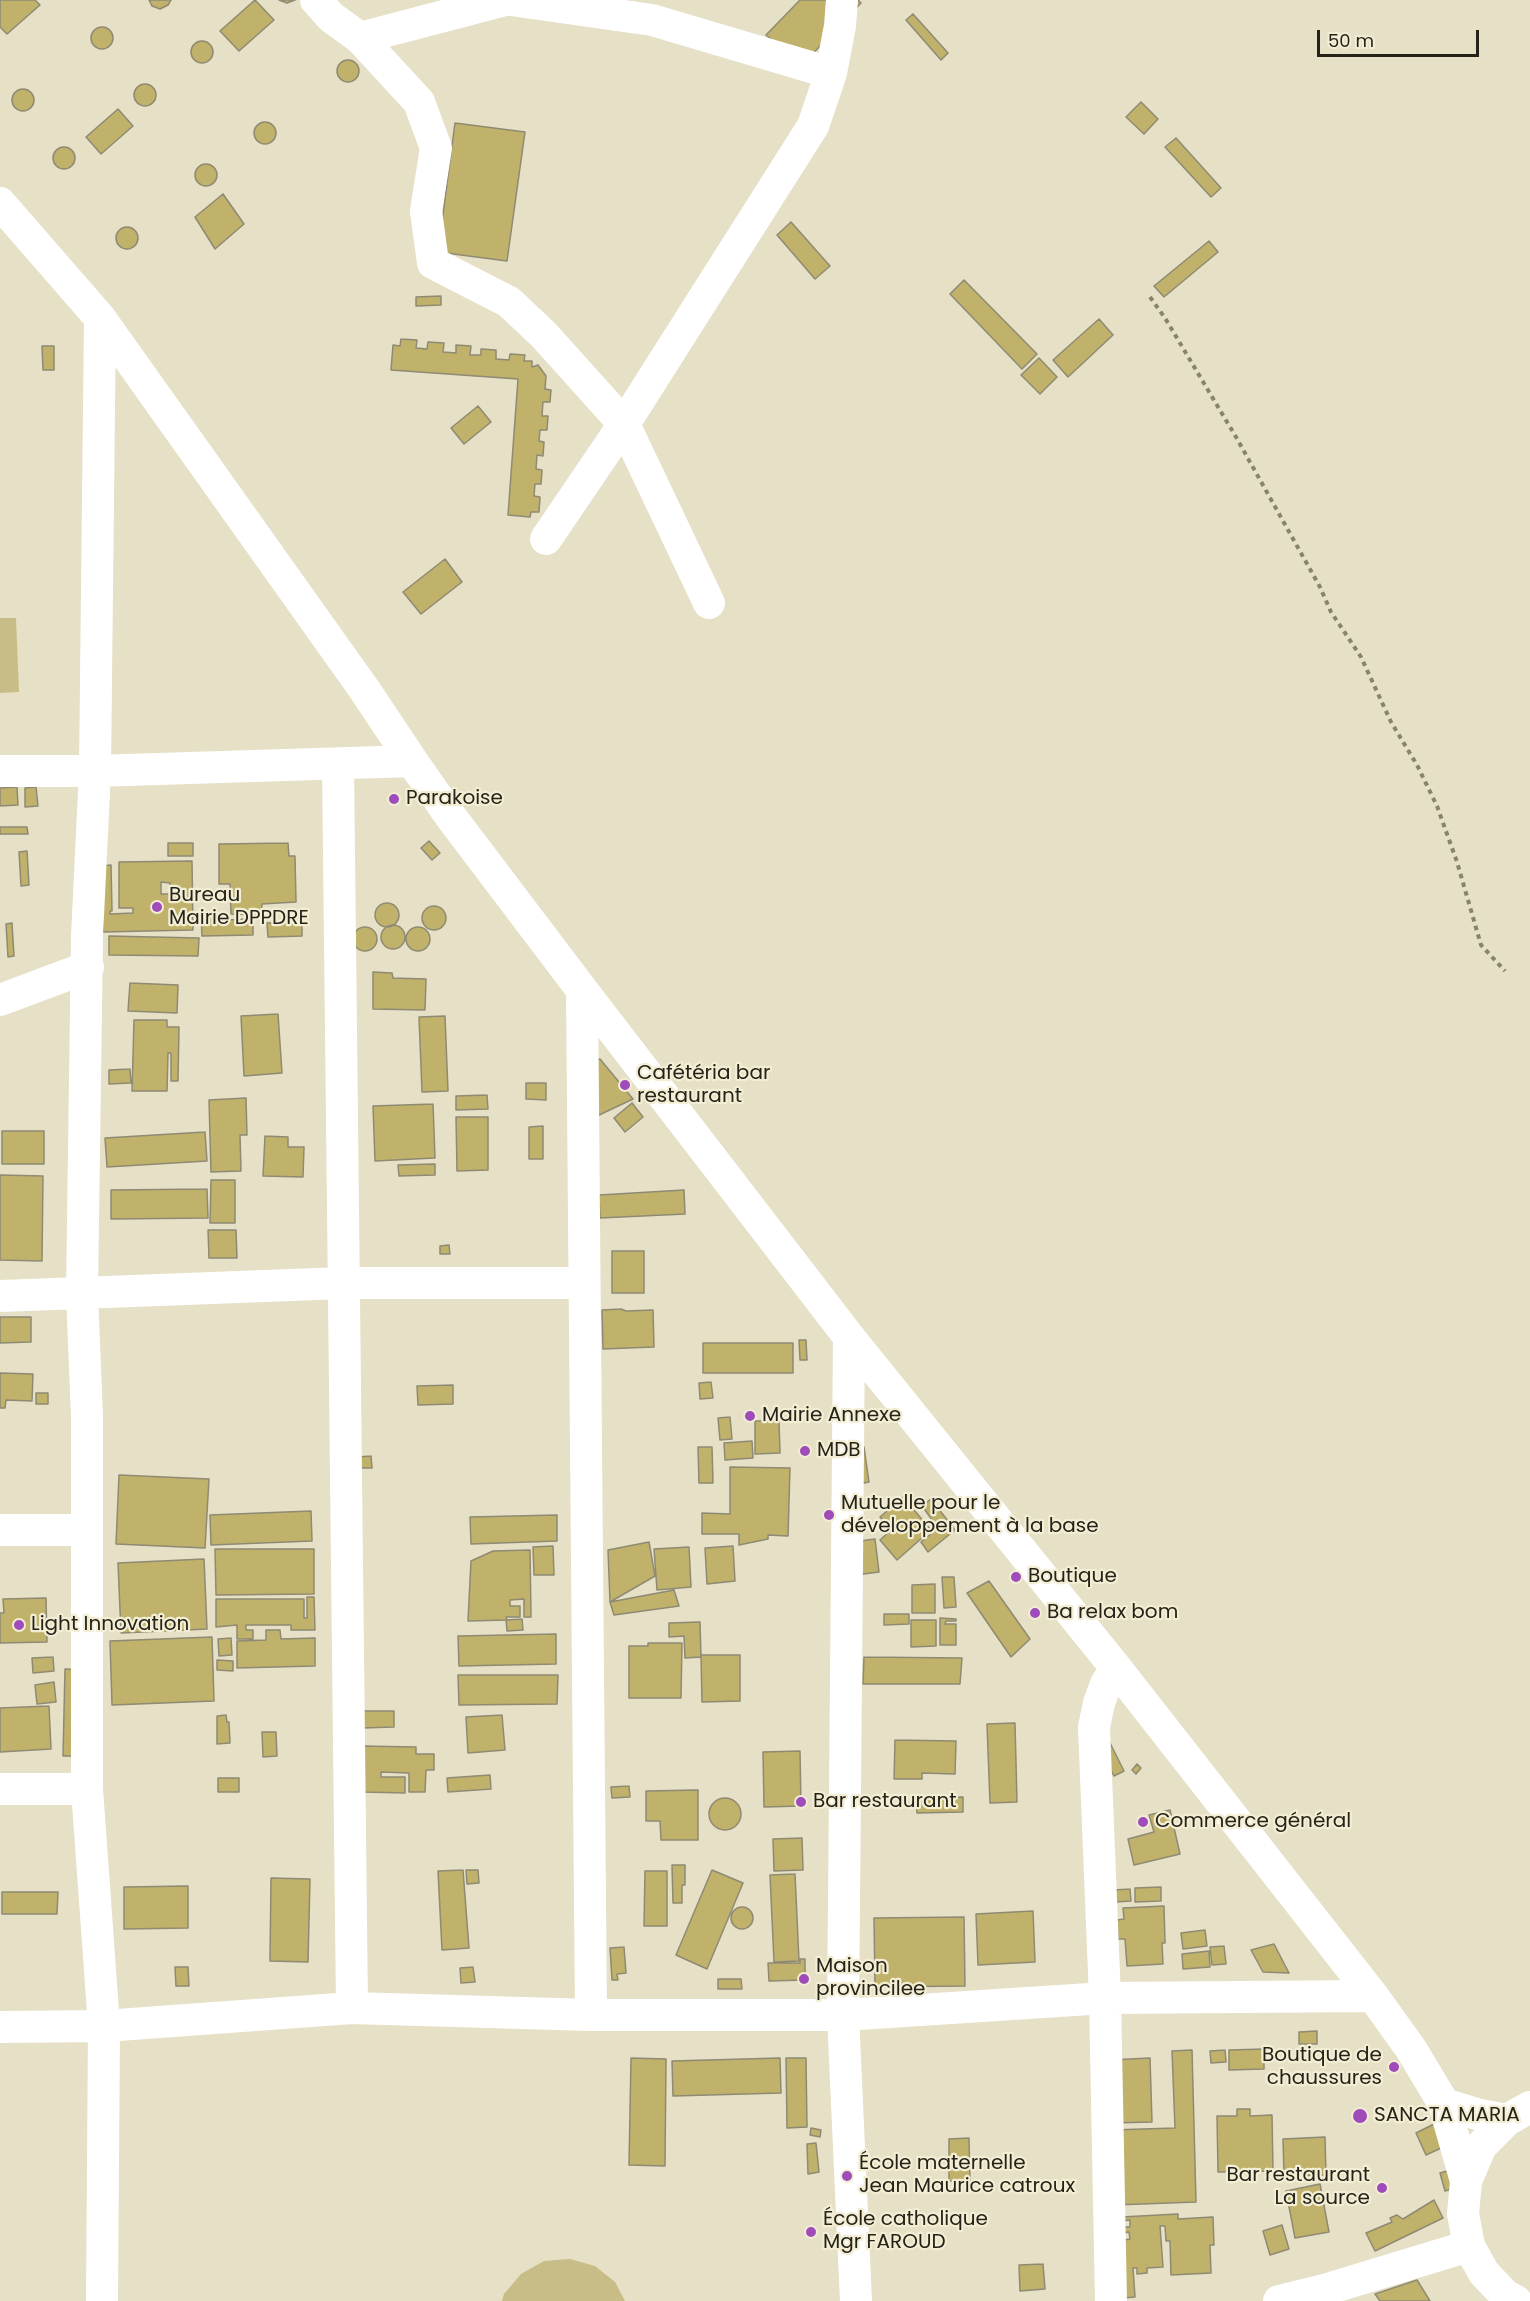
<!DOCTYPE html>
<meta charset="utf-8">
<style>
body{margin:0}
#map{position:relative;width:1530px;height:2301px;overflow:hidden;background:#e5e0c6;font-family:Poppins,sans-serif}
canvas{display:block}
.scale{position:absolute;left:1317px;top:30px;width:162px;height:27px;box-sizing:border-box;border:3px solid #252319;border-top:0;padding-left:8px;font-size:18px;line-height:21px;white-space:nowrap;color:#252319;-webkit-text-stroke:4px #f2edd3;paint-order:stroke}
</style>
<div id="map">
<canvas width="1530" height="2301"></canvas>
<div class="scale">50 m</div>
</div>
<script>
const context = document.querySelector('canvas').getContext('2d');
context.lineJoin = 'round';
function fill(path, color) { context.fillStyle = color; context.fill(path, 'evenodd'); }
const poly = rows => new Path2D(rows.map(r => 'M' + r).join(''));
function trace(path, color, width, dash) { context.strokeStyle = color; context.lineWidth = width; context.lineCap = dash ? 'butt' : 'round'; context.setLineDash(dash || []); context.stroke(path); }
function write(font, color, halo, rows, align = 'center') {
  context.font = font + ' Poppins,sans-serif'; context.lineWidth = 4.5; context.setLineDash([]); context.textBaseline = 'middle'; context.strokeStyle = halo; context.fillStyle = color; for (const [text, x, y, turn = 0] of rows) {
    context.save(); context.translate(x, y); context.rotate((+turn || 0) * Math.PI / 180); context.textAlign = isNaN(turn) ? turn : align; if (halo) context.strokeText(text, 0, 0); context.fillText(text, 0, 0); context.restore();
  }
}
fill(poly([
 [0,618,16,618,19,692,0,693],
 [570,2259,595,2266,615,2282,625,2301,502,2301,504,2294,521,2274,544,2261]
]), '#c8bd86');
const building = poly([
 [0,0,35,0,40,5,7,34,0,27,0,0],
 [149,0,171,0,168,5,160,9,152,6,149,0],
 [255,0,274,20,239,51,220,31,255,0],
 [279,0,295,0,287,3,279,0],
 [800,0,858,0,861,3,802,65,766,35,800,0],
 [913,14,948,53,941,60,906,20,913,14],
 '91 38a11 11 0 1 1 22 0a11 11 0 1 1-22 0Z',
 '191 52a11 11 0 1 1 22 0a11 11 0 1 1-22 0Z',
 '337 71a11 11 0 1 1 22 0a11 11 0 1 1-22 0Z',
 '134 95a11 11 0 1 1 22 0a11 11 0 1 1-22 0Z',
 '12 100a11 11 0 1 1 22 0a11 11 0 1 1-22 0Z',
 [1141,102,1158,119,1144,134,1126,117,1141,102],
 [118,109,133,126,101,154,86,137,118,109],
 '254 133a11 11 0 1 1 22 0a11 11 0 1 1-22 0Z',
 [455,123,525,132,507,261,438,252,455,123],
 [1176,138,1221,188,1211,197,1165,147,1176,138],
 '53 158a11 11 0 1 1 22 0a11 11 0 1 1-22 0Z',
 '195 175a11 11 0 1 1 22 0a11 11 0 1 1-22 0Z',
 [223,194,244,224,215,249,195,217,223,194],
 [791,222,830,266,815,279,777,235,791,222],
 '116 238a11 11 0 1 1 22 0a11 11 0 1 1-22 0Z',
 [1209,241,1218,252,1164,297,1154,286,1209,241],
 [964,280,1037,354,1022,369,950,294,964,280],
 [441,296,441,305,416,306,416,297,441,296],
 [1099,319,1113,335,1068,377,1053,360,1099,319],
 [401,339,417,340,416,348,427,349,428,342,444,343,443,352,456,353,456,345,471,346,470,355,481,355,481,349,496,350,496,359,509,360,510,354,525,355,524,361,532,361,532,367,538,365,546,376,545,389,551,390,550,402,543,402,542,416,548,416,547,430,540,430,539,441,544,442,543,456,537,455,536,469,542,470,541,484,535,484,534,496,540,497,539,512,531,512,530,517,508,515,518,379,391,370,393,345,400,346,401,339],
 [42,346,54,346,54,370,43,370,42,346],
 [1039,358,1057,377,1040,394,1021,375,1039,358],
 [478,406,491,422,464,444,451,428,478,406],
 [445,559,462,582,421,614,403,592,445,559],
 [17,787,18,805,0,806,0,788,17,787],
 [36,787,38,806,25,807,25,788,36,787],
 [0,827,27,827,28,834,0,834,0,827],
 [429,841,440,853,432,860,421,848,429,841],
 [168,843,193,843,193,856,168,856,168,843],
 [288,843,289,856,295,856,296,902,262,904,261,915,231,914,230,884,219,884,219,844,288,843],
 [27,851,29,885,21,886,19,852,27,851],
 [192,861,193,930,103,932,102,866,111,865,112,911,110,911,110,914,133,913,133,908,119,908,119,862,192,861],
 [161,882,170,883,170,894,161,894,161,882],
 '375 915a12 12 0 1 1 24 0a12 12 0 1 1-24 0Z',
 '422 918a12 12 0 1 1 24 0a12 12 0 1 1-24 0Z',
 [201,915,224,915,224,920,253,919,253,935,202,936,201,915],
 [302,922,302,936,268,937,267,923,302,922],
 [12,923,14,956,8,957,6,924,12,923],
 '381 937a12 12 0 1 1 24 0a12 12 0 1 1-24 0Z',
 '406 939a12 12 0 1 1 24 0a12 12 0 1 1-24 0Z',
 '353 939a12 12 0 1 1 24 0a12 12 0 1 1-24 0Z',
 [109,936,199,938,198,956,109,955,109,936],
 [373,972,392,973,393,978,426,979,425,1010,373,1009,373,972],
 [130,983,178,985,177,1013,128,1011,130,983],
 [278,1014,282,1073,244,1076,241,1016,278,1014],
 [445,1016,448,1091,422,1092,419,1017,445,1016],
 [134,1020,167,1020,167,1027,179,1027,178,1081,171,1081,171,1053,168,1053,167,1091,132,1091,134,1020],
 [600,1059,633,1099,597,1116,596,1060,600,1059],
 [130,1069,131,1083,109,1084,109,1070,130,1069],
 [526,1083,546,1083,546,1100,526,1099,526,1083],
 [487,1095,488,1109,456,1110,456,1096,487,1095],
 [246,1098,247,1135,240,1135,241,1171,211,1172,209,1100,246,1098],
 [632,1103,643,1117,625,1132,614,1118,632,1103],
 [433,1104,435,1158,375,1161,373,1106,433,1104],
 [456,1117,488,1117,488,1170,457,1171,456,1117],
 [543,1126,543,1159,529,1159,529,1127,543,1126],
 [2,1131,44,1131,44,1164,2,1164,2,1131],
 [205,1132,207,1161,107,1167,105,1138,205,1132],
 [265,1136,288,1137,288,1147,304,1147,303,1177,263,1176,265,1136],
 [435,1164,435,1175,399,1176,398,1165,435,1164],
 [0,1175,43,1176,42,1261,0,1260,0,1175],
 [211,1180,235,1180,235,1223,210,1223,211,1180],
 [207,1189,208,1218,111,1219,111,1190,207,1189],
 [684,1190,685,1214,600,1218,599,1195,684,1190],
 [208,1230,236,1230,237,1258,209,1258,208,1230],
 [449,1245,450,1254,440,1254,440,1246,449,1245],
 [612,1251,644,1251,644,1293,612,1293,612,1251],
 [621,1309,626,1311,653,1310,654,1347,603,1349,602,1310,621,1309],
 [0,1317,31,1317,31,1342,0,1343,0,1317],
 [799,1340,806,1340,807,1360,800,1360,799,1340],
 [703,1343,793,1343,793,1373,703,1373,703,1343],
 [0,1373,33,1374,32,1401,6,1400,5,1408,0,1408,0,1373],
 [711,1382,713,1398,700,1399,699,1383,711,1382],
 [453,1385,453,1404,418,1405,417,1386,453,1385],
 [36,1393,48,1393,48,1404,36,1404,36,1393],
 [730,1417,732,1439,720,1440,718,1418,730,1417],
 [755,1421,779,1421,780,1453,755,1454,755,1421],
 [752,1441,753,1458,725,1460,724,1443,752,1441],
 [698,1447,712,1447,713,1483,699,1483,698,1447],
 [864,1447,869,1482,859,1484,864,1447],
 [371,1456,372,1468,358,1468,358,1457,371,1456],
 [730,1467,790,1468,788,1536,768,1535,768,1539,739,1545,739,1534,702,1534,702,1513,730,1514,730,1467],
 [119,1475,209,1479,205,1548,116,1544,119,1475],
 [903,1497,931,1530,897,1560,880,1540,891,1530,880,1517,903,1497],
 [931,1499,955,1530,928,1552,921,1542,938,1528,922,1506,931,1499],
 [311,1511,312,1541,211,1545,210,1515,311,1511],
 [557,1515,557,1541,471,1544,470,1517,557,1515],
 [875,1539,879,1572,856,1575,852,1542,875,1539],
 [649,1542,655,1576,610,1602,608,1550,649,1542],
 [553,1546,554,1575,534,1575,533,1547,553,1546],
 [733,1546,735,1581,707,1584,705,1548,733,1546],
 [689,1547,691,1587,657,1590,654,1549,689,1547],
 [215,1549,314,1549,314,1594,216,1595,215,1549],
 [530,1550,531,1617,524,1617,524,1599,510,1600,510,1606,520,1606,520,1617,506,1617,507,1620,468,1621,471,1561,493,1551,530,1550],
 [204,1559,207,1629,121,1633,118,1563,204,1559],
 [942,1577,954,1577,956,1607,944,1608,942,1577],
 [989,1581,1030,1639,1011,1657,967,1593,989,1581],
 [935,1584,935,1613,912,1613,912,1585,935,1584],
 [674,1590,679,1606,614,1615,610,1602,674,1590],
 [307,1597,314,1597,315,1630,291,1630,291,1625,246,1625,246,1630,253,1630,253,1639,237,1639,237,1625,216,1627,216,1599,304,1599,304,1618,307,1618,307,1597],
 [46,1598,47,1642,0,1643,0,1613,4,1613,3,1599,46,1598],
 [884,1614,909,1614,909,1624,884,1625,884,1614],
 [940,1618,956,1619,956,1621,946,1621,945,1624,956,1624,956,1645,940,1645,940,1618],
 [522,1619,523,1630,507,1631,506,1620,522,1619],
 [911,1620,936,1620,936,1646,911,1647,911,1620],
 [700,1622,701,1657,685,1658,684,1636,669,1637,669,1623,700,1622],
 [266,1630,280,1630,281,1639,315,1638,315,1666,237,1668,237,1641,266,1640,266,1630],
 [556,1634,556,1664,459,1666,458,1636,556,1634],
 [212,1637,214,1701,112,1705,110,1641,212,1637],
 [231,1638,232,1655,219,1656,218,1639,231,1638],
 [648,1643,682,1643,681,1698,629,1698,629,1646,648,1646,648,1643],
 [701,1655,740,1655,740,1701,702,1702,701,1655],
 [53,1657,54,1671,33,1673,32,1658,53,1657],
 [864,1657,962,1658,960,1684,863,1684,864,1657],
 [217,1660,233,1661,233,1671,217,1670,217,1660],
 [65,1669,91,1670,89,1756,63,1756,65,1669],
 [458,1675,558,1675,557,1704,459,1705,458,1675],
 [54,1682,56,1702,37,1704,35,1685,54,1682],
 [49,1706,51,1749,0,1752,0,1708,49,1706],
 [362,1711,394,1711,394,1727,362,1728,362,1711],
 [226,1715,227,1722,229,1722,230,1743,217,1744,217,1716,226,1715],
 [502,1715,505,1750,468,1753,466,1717,502,1715],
 [1015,1723,1017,1802,990,1803,987,1724,1015,1723],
 [262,1732,276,1732,277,1756,263,1757,262,1732],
 [895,1740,956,1741,955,1774,922,1773,922,1779,894,1779,895,1740],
 [1109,1741,1124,1771,1114,1776,1099,1747,1109,1741],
 [362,1746,416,1747,416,1754,434,1754,434,1770,426,1770,425,1792,409,1792,409,1773,381,1772,381,1777,405,1777,405,1793,363,1792,362,1746],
 [800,1751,801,1806,764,1807,763,1752,800,1751],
 [1137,1764,1141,1768,1136,1774,1132,1770,1137,1764],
 [490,1775,491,1789,448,1792,447,1778,490,1775],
 [218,1778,239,1778,239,1792,218,1792,218,1778],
 [629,1786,630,1797,612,1798,611,1787,629,1786],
 [698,1790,698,1840,661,1840,660,1821,646,1821,646,1791,698,1790],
 [963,1797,963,1812,917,1813,916,1798,963,1797],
 '709 1814a16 16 0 1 1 32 0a16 16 0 1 1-32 0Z',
 [1170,1810,1180,1854,1134,1865,1128,1839,1154,1832,1149,1815,1170,1810],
 [802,1838,803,1870,774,1871,773,1839,802,1838],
 [672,1865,685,1865,685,1885,682,1885,682,1903,673,1903,672,1865],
 [463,1870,469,1948,442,1950,438,1871,463,1870],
 [466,1870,478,1870,479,1883,467,1884,466,1870],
 [712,1870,743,1883,707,1969,676,1955,712,1870],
 [645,1871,667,1871,667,1926,644,1926,645,1871],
 [795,1874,799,1961,774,1962,770,1875,795,1874],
 [271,1878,310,1879,308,1962,270,1961,271,1878],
 [188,1886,188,1928,124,1929,124,1887,188,1886],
 [1161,1887,1161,1901,1135,1902,1135,1888,1161,1887],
 [1130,1889,1131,1901,1115,1902,1114,1890,1130,1889],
 [2,1892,58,1892,57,1914,2,1914,2,1892],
 [1164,1906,1165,1943,1162,1943,1163,1964,1127,1966,1125,1939,1118,1939,1117,1920,1124,1919,1123,1908,1164,1906],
 '731 1918a11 11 0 1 1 22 0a11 11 0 1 1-22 0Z',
 [1033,1911,1035,1962,978,1965,976,1914,1033,1911],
 [964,1917,965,1986,875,1987,874,1918,964,1917],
 [1205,1930,1207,1946,1183,1949,1181,1933,1205,1930],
 [1274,1944,1289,1973,1263,1972,1251,1950,1274,1944],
 [1224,1946,1226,1964,1212,1965,1210,1947,1224,1946],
 [624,1947,626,1973,617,1974,618,1980,612,1980,610,1948,624,1947],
 [1209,1951,1210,1967,1183,1969,1182,1954,1209,1951],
 [800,1959,805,1959,805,1980,769,1981,768,1963,800,1963,800,1959],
 [175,1967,188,1967,189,1986,176,1986,175,1967],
 [473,1967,475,1982,461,1983,460,1968,473,1967],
 [718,1979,741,1979,742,1989,718,1989,718,1979],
 [1317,2031,1317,2044,1299,2044,1299,2032,1317,2031],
 [1264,2049,1264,2069,1229,2070,1229,2050,1264,2049],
 [1192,2050,1196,2202,1114,2205,1111,2130,1175,2128,1172,2051,1192,2050],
 [1225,2050,1226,2062,1211,2063,1210,2051,1225,2050],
 [631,2058,666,2059,665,2166,629,2165,631,2058],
 [780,2058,781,2093,673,2096,672,2061,780,2058],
 [786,2058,806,2058,807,2127,787,2128,786,2058],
 [1150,2058,1152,2122,1112,2123,1110,2060,1150,2058],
 [1237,2109,1250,2109,1250,2116,1272,2115,1273,2171,1218,2172,1217,2116,1237,2116,1237,2109],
 [1438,2122,1450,2144,1426,2155,1416,2133,1438,2122],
 [811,2128,821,2130,820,2137,810,2135,811,2128],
 [1325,2137,1326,2175,1284,2176,1283,2139,1325,2137],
 [969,2138,970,2181,949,2181,949,2139,969,2138],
 [816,2143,819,2172,808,2174,807,2144,816,2143],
 [1458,2168,1463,2186,1445,2191,1440,2173,1458,2168],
 [1320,2184,1329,2232,1295,2238,1286,2191,1320,2184],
 [1434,2200,1443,2218,1375,2251,1366,2233,1392,2222,1390,2218,1397,2215,1403,2219,1434,2200],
 [1178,2214,1178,2219,1213,2217,1214,2245,1210,2245,1211,2273,1171,2275,1170,2241,1166,2241,1165,2226,1160,2226,1163,2267,1147,2268,1147,2273,1137,2274,1137,2268,1133,2268,1135,2297,1123,2298,1120,2227,1130,2227,1130,2220,1121,2221,1121,2217,1178,2214],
 [1129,2232,1130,2239,1124,2240,1123,2233,1129,2232],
 [1282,2225,1289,2249,1270,2255,1263,2231,1282,2225],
 [1043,2264,1045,2289,1020,2291,1019,2265,1043,2264],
 [1417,2280,1430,2301,1380,2301,1375,2294,1417,2280]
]);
fill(building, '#c0b26a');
trace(building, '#8f8a73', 1.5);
trace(poly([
 [1150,297,1165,318,1236,437,1320,587,1331,612,1361,657,1391,722,1417,765,1437,806,1457,862,1481,945,1505,971]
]), '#878371', 4, [4.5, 4.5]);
trace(poly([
 [316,0,331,17,360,38,505,0],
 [511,0,652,20,831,73],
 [360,38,419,102,436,148,426,211,433,263,509,302,544,335,624,424,709,603],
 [0,203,100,318,364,689,412,761],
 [100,318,95,771,87,936,82,1294,87,1417,87,1789,104,2026,102,2301],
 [546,539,624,424,813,126,831,73,840,26,842,0],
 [338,764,352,2008],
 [0,771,95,771,412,761,451,817,582,990,849,1337,1116,1668,1373,1996,1411,2049,1444,2104,1466,2181],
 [582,990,591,2015],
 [0,1000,88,967],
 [0,1296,344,1283,584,1283],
 [849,1337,843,2015,856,2301],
 [0,1530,87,1530],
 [0,1789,87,1789],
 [0,2027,104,2026,352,2008,591,2015,843,2015,1105,1998,1373,1996],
 [1444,2104,1480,2115,1507,2120],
 [1111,2301,1105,1998,1094,1727,1099,1703,1106,1684,1116,1668],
 [1279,2301,1324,2290,1469,2246],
 [1516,2301,1505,2295,1484,2273,1469,2246,1463,2214,1466,2181,1481,2146,1507,2120,1530,2107]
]), '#fff', 32);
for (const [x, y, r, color] of [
 [394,799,6,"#9f4cba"],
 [157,907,6,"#9f4cba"],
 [625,1085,6,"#9f4cba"],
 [750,1416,6,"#9f4cba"],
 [805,1451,6,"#9f4cba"],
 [829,1515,6,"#9f4cba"],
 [1016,1577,6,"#9f4cba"],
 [1035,1613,6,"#9f4cba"],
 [19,1625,6,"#9f4cba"],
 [801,1802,6,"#9f4cba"],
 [1143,1822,6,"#9f4cba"],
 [804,1979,6,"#9f4cba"],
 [1394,2067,6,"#9f4cba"],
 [1360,2116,8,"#9f4cba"],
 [847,2176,6,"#9f4cba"],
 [1382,2188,6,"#9f4cba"],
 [811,2232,6,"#9f4cba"]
]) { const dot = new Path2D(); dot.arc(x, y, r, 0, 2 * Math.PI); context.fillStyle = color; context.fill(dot); trace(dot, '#f2edd3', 2); }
write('20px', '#252319', '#f2edd3', [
 ["Parakoise",406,799],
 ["Bureau",169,896],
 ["Mairie DPPDRE",169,919],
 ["Cafétéria bar",637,1074],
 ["restaurant",637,1097],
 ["Mairie Annexe",762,1416],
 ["MDB",817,1451],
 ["Mutuelle pour le",841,1504],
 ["développement à la base",841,1527],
 ["Boutique",1028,1577],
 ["Ba relax bom",1047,1613],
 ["Light Innovation",31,1625],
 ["Bar restaurant",813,1802],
 ["Commerce général",1155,1822],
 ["Maison",816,1967],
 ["provincilee",816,1990],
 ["Boutique de",1382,2056,"right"],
 ["chaussures",1382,2079,"right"],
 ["SANCTA MARIA",1374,2116],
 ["École maternelle",859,2164],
 ["Jean Maurice catroux",859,2187],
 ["Bar restaurant",1370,2176,"right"],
 ["La source",1370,2199,"right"],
 ["École catholique",823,2220],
 ["Mgr FAROUD",823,2243]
], 'left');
</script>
